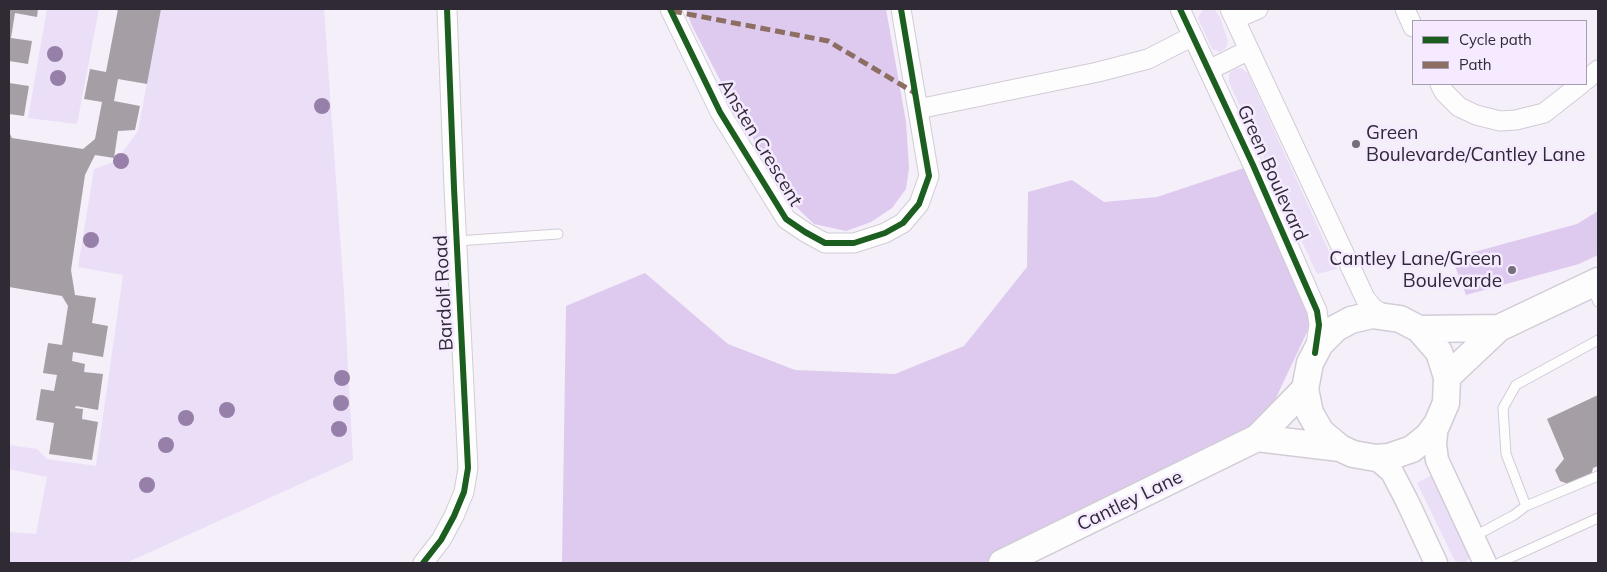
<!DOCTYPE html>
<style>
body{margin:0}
#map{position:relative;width:1607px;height:572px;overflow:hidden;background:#f5effa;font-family:Mulish,sans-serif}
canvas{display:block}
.frame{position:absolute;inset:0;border:10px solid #2f2a34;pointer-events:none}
.legend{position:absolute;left:1412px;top:20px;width:175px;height:65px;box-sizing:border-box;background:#f5eaff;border:1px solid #a69dae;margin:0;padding:6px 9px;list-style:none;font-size:15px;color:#2f2a34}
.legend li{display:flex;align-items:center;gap:10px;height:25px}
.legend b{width:25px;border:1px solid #a69dae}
</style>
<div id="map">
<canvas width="1607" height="572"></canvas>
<div class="frame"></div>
<ul class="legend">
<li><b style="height:6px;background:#1b5e20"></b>Cycle path</li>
<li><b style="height:6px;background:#8d6e63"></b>Path</li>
</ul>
</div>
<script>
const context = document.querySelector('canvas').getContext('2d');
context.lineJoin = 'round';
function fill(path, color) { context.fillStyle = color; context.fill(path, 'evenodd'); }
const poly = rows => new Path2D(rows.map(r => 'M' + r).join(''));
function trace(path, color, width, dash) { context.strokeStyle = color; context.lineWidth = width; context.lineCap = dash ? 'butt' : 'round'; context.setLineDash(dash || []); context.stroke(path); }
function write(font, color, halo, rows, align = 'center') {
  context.font = font + ' Mulish,sans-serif'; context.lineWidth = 5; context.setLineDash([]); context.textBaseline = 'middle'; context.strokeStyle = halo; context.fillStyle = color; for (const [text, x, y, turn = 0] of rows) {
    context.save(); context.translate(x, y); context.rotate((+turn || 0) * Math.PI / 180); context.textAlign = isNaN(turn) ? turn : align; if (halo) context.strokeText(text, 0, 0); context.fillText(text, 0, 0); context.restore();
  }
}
fill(poly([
 [47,9,99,9,77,124,28,118],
 [161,9,324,9,344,293,353,460,126,563,9,563,9,532,36,534,47,477,9,469,9,445,37,449,47,459,96,466,123,275,78,267,94,169,116,161,138,131],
 [1205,9,1214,9,1220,17,1228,41,1226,48,1220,52,1212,49,1198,18,1202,11],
 [1241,68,1248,73,1337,269,1317,274,1229,82,1229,73,1235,69],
 [1434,474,1471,556,1465,563,1455,561,1417,483]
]), '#ebdef7');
fill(poly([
 [686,9,886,9,906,122,909,168,906,189,892,208,871,222,846,231,814,224,791,202,733,105,692,26],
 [1253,165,1317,311,1257,438,994,563,562,563,566,306,645,273,728,344,795,370,895,374,964,346,1027,267,1028,192,1072,180,1104,202,1157,197],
 [1598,211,1598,255,1579,264,1466,295,1452,258,1577,224]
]), '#ddcaee');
fill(poly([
 [9,9,38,9,37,17,15,13,11,38,32,41,28,64,9,61],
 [118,9,161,9,147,84,118,79,114,101,140,106,135,130,118,131,114,158,95,155,85,175,71,270,75,295,96,298,92,323,108,326,103,357,73,352,72,361,85,364,84,372,103,374,98,410,76,406,75,408,83,409,82,419,98,422,92,460,49,454,54,423,36,420,41,389,54,391,57,375,43,373,48,343,62,345,68,306,62,296,9,287,9,132,12,138,83,149,95,139,102,102,84,99,90,69,106,72],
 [9,83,29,86,24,116,9,114],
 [1598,395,1598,466,1593,468,1591,476,1571,485,1560,481,1555,470,1564,459,1547,419]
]), '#a69ea5');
const service = poly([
 [457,241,558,234],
 [1592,287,1598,302],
 [1526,506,1598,476],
 [1473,537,1514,515,1526,506,1506,454,1503,408,1516,385,1598,340],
 [1499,563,1598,518]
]);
const minor = poly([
 [670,9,720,112,786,219,805,232,825,243,854,243,885,233,903,223,919,204,929,176,901,9],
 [1180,9,1253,165,1317,311,1319,325,1315,352],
 [1230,9,1365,298,1373,308,1387,317],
 [1405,9,1413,27],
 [1235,19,1258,9],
 [1209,70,1249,50],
 [1586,80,1598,70],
 [1440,84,1444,92,1459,107,1476,115,1500,121,1516,120,1544,113,1581,84],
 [918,109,1098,72,1148,59,1193,36],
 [423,563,441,540,454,516,464,492,468,468,454,188,447,9]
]);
const tertiary = poly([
 [1437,424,1435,444,1437,460,1485,563],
 [1376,458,1392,472,1408,503,1436,563]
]);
const secondary = poly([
 [1419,329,1499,328],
 [1447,377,1499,328,1598,281],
 [1257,438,1340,448,1353,454,1376,458,1389,457,1412,449,1428,436,1437,424,1446,403,1447,377,1439,352,1419,329,1400,319,1372,315,1351,320,1336,328,1320,344,1310,363,1305,389,1310,413,1321,432,1340,448],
 [1002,563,1257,438,1305,389]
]);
trace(service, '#d1ccd5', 11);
trace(minor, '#d1ccd5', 21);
trace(tertiary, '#d1ccd5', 25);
trace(secondary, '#d1ccd5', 29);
trace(service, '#fefdfe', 9);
trace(minor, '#fefdfe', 19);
trace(tertiary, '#fefdfe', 22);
trace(secondary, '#fefdfe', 26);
trace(poly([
 [672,11,828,41,915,93]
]), '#8d6e63', 5, [10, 5]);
trace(poly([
 [670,9,720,112,786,219,805,232,825,243,854,243,885,233,903,223,919,204,929,176,901,9],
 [1180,9,1253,165,1317,311,1319,325,1315,353],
 [423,563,441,540,454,516,464,492,468,468,454,188,447,9]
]), '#1b5e20', 6);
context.fillStyle = '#967fa8';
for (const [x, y] of [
 [55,54],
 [58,78],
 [322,106],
 [121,161],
 [91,240],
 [342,378],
 [341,403],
 [227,410],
 [186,418],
 [339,429],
 [166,445],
 [147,485]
]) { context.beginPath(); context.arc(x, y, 8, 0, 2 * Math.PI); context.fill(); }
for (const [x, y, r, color] of [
 [1356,144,5,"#746f79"],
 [1512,270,5,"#746f79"]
]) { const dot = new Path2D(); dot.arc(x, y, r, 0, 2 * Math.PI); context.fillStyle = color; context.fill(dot); trace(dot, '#f5eaff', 2); }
write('19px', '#2f2a34', '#f5eaff', [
 ["Green",1366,133],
 ["Boulevarde/Cantley Lane",1366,155],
 ["Cantley Lane/Green",1502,259,"right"],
 ["Boulevarde",1502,281,"right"]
], 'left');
write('19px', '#2f2a34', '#f5eaff', [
 ["Ansten Crescent",760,143,59],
 ["Green Boulevard",1272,173,66],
 ["Bardolf Road",444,293,-93],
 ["Cantley Lane",1130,501,-26]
]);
</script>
